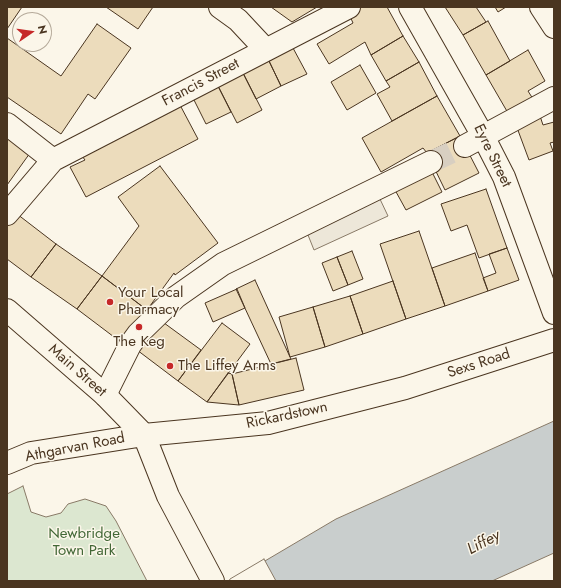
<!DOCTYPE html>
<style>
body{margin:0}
#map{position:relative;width:561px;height:588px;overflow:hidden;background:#fbf6e9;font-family:Jost,sans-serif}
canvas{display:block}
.frame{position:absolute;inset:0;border:8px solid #4a3520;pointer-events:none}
.north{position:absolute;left:12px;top:12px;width:40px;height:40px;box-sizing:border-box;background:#fbf6e9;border:1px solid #b4a999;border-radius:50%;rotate:77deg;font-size:11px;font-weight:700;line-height:16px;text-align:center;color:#4a3520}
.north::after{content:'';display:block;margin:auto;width:14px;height:18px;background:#c62828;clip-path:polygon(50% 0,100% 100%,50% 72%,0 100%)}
</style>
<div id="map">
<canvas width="561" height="588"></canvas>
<div class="frame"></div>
<div class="north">N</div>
</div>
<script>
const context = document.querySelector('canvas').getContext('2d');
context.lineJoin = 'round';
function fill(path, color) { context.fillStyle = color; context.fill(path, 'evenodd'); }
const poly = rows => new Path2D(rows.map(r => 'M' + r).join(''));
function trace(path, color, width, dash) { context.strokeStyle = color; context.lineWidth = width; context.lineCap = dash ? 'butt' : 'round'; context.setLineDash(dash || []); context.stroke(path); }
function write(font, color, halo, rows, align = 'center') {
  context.font = font + ' Jost,sans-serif'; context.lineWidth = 3; context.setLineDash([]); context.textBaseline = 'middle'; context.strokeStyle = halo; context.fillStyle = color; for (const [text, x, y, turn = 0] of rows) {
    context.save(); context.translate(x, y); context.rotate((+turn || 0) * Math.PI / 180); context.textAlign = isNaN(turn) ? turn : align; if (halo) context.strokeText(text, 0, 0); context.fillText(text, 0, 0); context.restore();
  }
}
const green = poly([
 [23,486,31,512,46,517,61,513,68,504,85,499,106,506,116,521,147,581,7,581,7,494,23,486]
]);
fill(green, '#dce7d0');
trace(green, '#887966', 1);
const parking = poly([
 [379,197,388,216,314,250,306,230,379,197]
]);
fill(parking, '#ede7d9');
trace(parking, '#887966', 1);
const water = poly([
 [554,421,554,553,492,581,231,581,336,519,554,421]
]);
fill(water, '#c9cecd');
trace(water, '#887966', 1);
const pier = poly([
 [264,559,276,581,229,581,230,579,264,559]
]);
fill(pier, '#fbf6e9');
trace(pier, '#887966', 1);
const building = poly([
 [7,7,22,7,7,29,7,7],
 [106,7,153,7,138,29,106,7],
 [271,7,317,7,292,22,271,7],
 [361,7,387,7,403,36,371,55,365,42,329,64,317,44,353,23,349,14,361,7],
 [445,7,476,7,486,22,463,35,445,7],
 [495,7,506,7,498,12,495,7],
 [488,21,510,61,486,75,463,35,488,21],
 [97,24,131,48,95,99,88,94,61,134,7,97,7,38,61,76,97,24],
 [403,36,419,62,386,81,371,55,403,36],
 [293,48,307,74,281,86,269,61,293,48],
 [528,50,545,81,528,91,533,99,508,113,486,75,528,50],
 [269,61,281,86,256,99,243,73,269,61],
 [419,62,437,96,392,121,377,94,390,87,386,81,419,62],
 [360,65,376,93,347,110,331,82,360,65],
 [243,73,262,110,237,123,218,86,243,73],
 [218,86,231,112,206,124,193,98,218,86],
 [437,96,460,136,427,153,423,148,381,172,362,138,437,96],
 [180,105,198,139,86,197,70,167,85,160,82,156,180,105],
 [540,116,543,125,554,122,554,142,550,143,553,151,529,160,516,125,540,116],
 [460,136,479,173,445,190,427,153,460,136],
 [7,137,30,153,7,185,7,137],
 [160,166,218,243,175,275,174,273,147,310,102,276,139,226,118,197,160,166],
 [432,172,442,192,406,210,395,190,432,172],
 [486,189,507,248,479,258,467,225,451,231,441,204,486,189],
 [17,214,56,244,31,277,7,259,7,226,17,214],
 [419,231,445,306,406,319,380,244,419,231],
 [56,244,102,276,77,309,31,277,56,244],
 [507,248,519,280,488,291,483,278,496,273,489,254,507,248],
 [352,251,363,279,348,285,337,257,352,251],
 [475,253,488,291,445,306,432,268,475,253],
 [337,257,348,285,333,291,322,263,337,257],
 [102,276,147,310,122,343,77,309,102,276],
 [255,280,290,357,291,359,271,364,236,289,255,280],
 [393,281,406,319,363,334,350,296,393,281],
 [237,289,245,308,213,322,205,303,237,289],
 [350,296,363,334,325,347,313,307,350,296],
 [313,307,325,347,290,357,279,317,313,307],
 [160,320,201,350,178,381,137,350,160,320],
 [222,323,250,344,207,402,178,381,222,323],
 [296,358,304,390,239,405,232,374,296,358],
 [228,373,232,374,239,405,207,402,228,373]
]);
fill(building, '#ecdcbc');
trace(building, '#4a3520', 1);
trace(poly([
 [431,162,465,146]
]), '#d8cfc1', 22, [22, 11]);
const minor = poly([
 [220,7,238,20,266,50],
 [410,7,483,136,504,177,554,313],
 [541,7,554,27],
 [7,124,53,160],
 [465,146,554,98],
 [7,214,53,160,349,7],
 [105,395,130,345,138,334,176,297,223,264,431,162],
 [144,435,268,423,405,388,554,340]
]);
const major = poly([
 [7,310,105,395,144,435,168,496,213,581],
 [7,463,31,453,144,435]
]);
trace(minor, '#4a3520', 24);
trace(major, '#4a3520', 24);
trace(minor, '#fbf6e9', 22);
trace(major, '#fbf6e9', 22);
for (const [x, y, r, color] of [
 [110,302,4,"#c62828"],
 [139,327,4,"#c62828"],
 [170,366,4,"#c62828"]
]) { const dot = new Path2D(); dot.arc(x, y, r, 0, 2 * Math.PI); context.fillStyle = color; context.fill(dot); trace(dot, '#fbf6e9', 1.5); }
write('15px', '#4a3520', '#fbf6e9', [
 ["Francis Street",201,83,-28],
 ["Eyre Street",492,156,64],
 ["Sexs Road",479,364,-18],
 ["Main Street",77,371,41],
 ["Rickardstown",287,416,-12],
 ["Athgarvan Road",75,448,-11]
]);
write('15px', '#4a3520', '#fbf6e9', [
 ["Your Local",118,293],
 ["Pharmacy",118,310],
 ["The Keg",139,342,"center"],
 ["The Liffey Arms",178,366]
], 'left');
write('15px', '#436837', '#fbf6e9', [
 ["Newbridge",84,534],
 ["Town Park",84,551]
]);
write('italic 16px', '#4a3520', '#fbf6e9', [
 ["Liffey",484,543,-28]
]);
</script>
